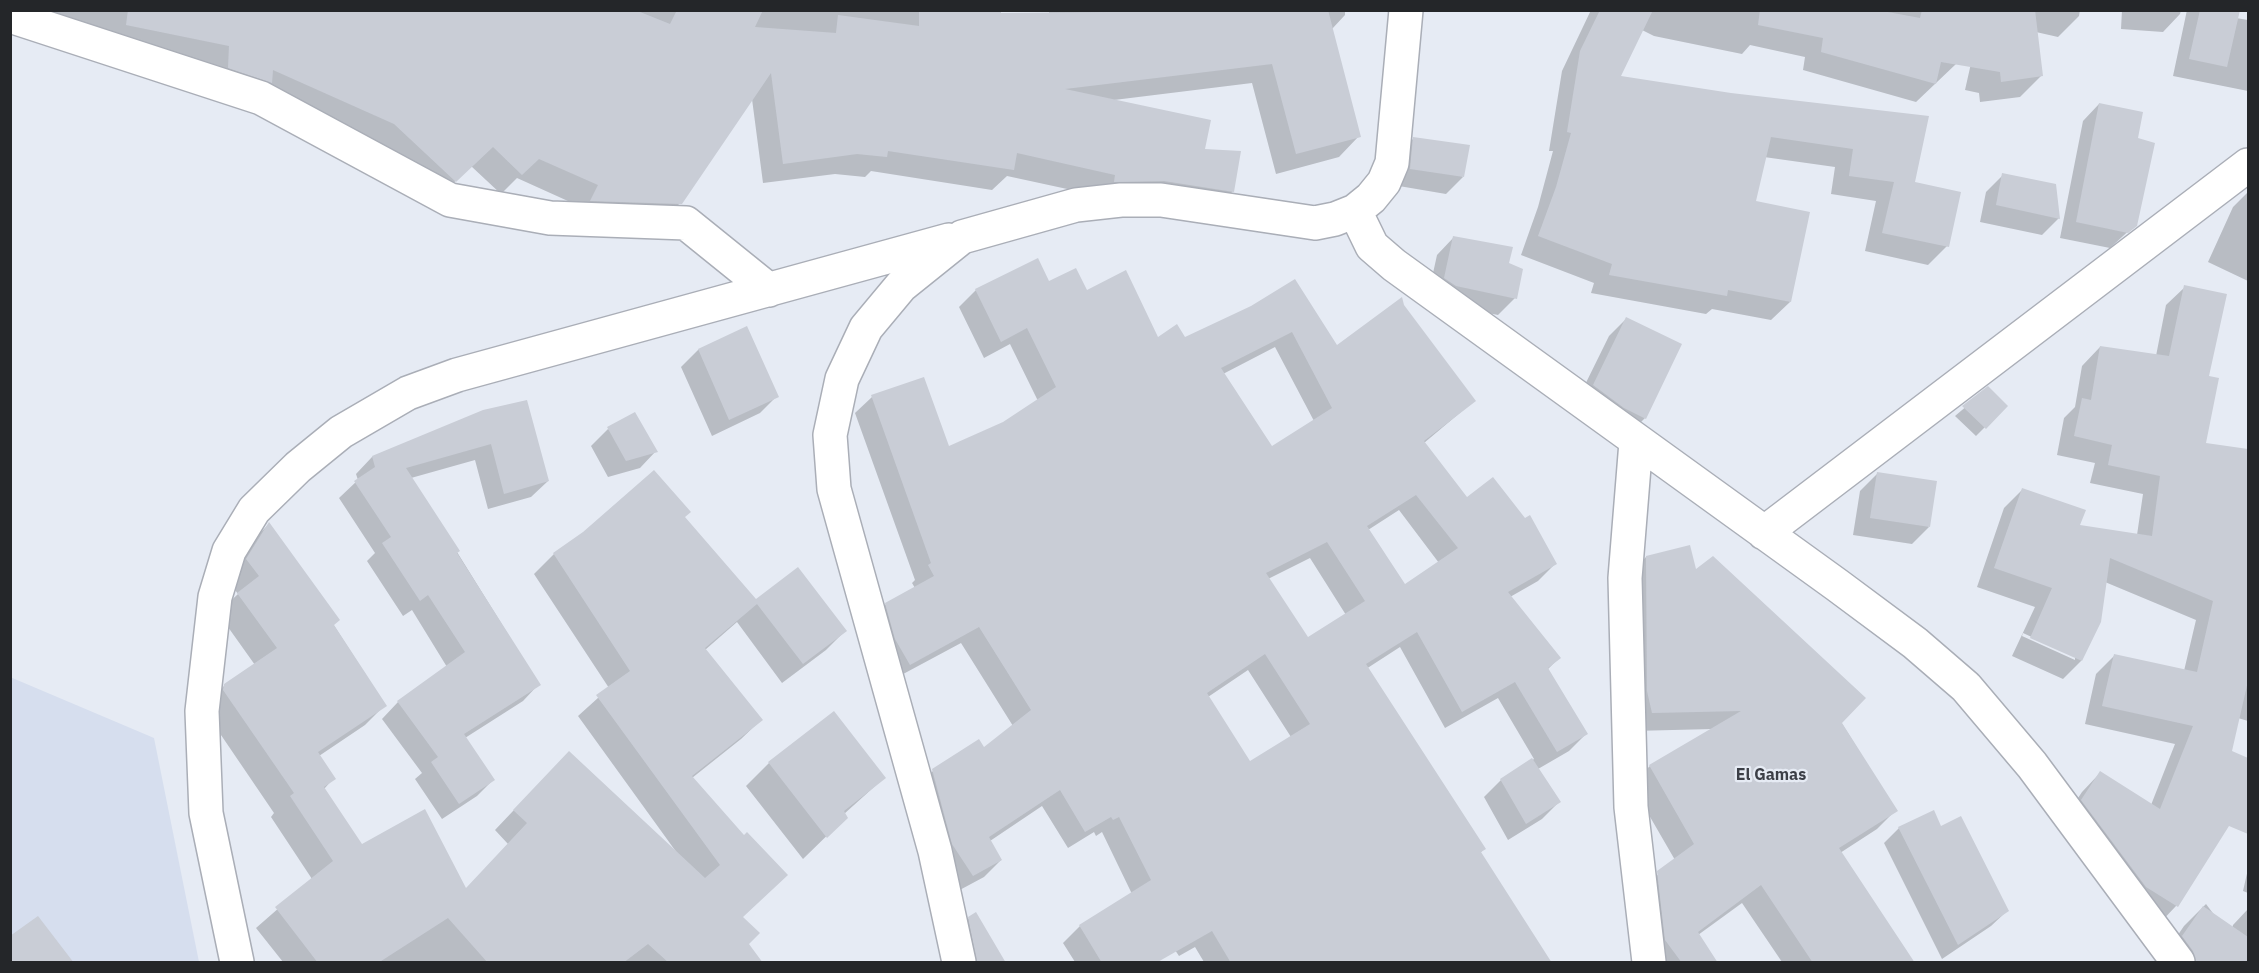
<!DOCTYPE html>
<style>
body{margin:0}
#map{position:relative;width:2259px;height:973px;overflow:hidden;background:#e6ebf4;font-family:"IBM Plex Sans",sans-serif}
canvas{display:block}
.frame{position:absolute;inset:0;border:12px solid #242629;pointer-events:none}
</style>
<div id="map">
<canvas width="2259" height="973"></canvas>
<div class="frame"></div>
</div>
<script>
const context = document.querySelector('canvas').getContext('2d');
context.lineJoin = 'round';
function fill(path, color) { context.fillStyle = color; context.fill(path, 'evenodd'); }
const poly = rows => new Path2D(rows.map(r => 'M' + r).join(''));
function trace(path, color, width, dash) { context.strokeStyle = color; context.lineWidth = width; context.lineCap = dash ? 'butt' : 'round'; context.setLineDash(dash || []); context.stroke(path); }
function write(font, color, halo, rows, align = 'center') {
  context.font = font + ' "IBM Plex Sans",sans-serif'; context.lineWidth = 4.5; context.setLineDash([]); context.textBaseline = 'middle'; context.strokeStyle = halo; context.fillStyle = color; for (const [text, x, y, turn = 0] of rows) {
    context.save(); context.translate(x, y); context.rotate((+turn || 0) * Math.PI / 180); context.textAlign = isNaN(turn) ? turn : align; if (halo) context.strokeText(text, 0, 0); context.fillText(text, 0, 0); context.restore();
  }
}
fill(poly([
 [10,677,154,738,199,962,11,962]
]), '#d6deee');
fill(poly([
 [10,10,999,10,999,14,1049,14,1049,10,1345,10,1345,15,1332,29,1359,136,1339,157,1276,174,1252,83,1114,100,1203,150,1233,191,1212,212,1095,195,1007,176,992,190,871,171,865,177,835,174,763,183,752,99,680,203,660,224,579,206,517,178,501,194,471,166,435,201,374,144],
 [1591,10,1959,10,1956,64,1916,102,1803,70,1805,57,1750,45,1742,54,1654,36,1642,30,1618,77,1731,95,1927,117,1913,183,1947,246,1928,265,1865,251,1876,201,1831,194,1835,167,1764,157,1754,202,1790,302,1771,320,1712,309,1706,314,1591,293,1594,283,1521,255,1538,207,1553,151,1549,151,1562,71],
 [1983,10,2080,10,2079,16,2058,37,2036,32,2041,76,2020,97,1980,102,1979,93,1965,90],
 [2122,10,2181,10,2180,14,2163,32,2121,29],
 [2187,10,2238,10,2236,18,2248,20,2248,91,2173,76],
 [2099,104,2136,139,2135,225,2110,248,2060,238,2083,121],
 [1414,138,1463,177,1446,194,1393,185,1397,155],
 [2003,175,2059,218,2042,235,1980,222,1986,192],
 [2248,192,2248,281,2208,262,2233,207],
 [1454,237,1507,263,1515,298,1498,315,1438,303,1428,296,1437,255],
 [1049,283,1086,292,1157,339,1185,339,1252,307,1336,347,1403,306,1474,401,1424,443,1466,500,1555,564,1538,581,1510,597,1559,658,1547,670,1586,734,1569,751,1538,769,1559,802,1542,819,1508,840,1484,797,1501,780,1534,759,1498,698,1445,728,1400,647,1366,669,1484,849,1480,853,1550,962,1204,962,1195,947,1179,956,1175,950,1155,962,1075,962,1063,943,1080,926,1132,894,1102,832,1096,836,1094,832,1068,848,1042,806,990,841,1001,860,984,877,956,892,916,788,933,771,983,749,1013,726,961,643,892,680,869,621,886,604,915,588,912,583,915,580,855,413,872,397,948,448,1003,423,1038,401,1010,344,984,358,959,307,976,290],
 [1275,347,1314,421,1272,448,1223,374],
 [1399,510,1439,563,1404,586,1368,530],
 [1310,558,1346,615,1308,639,1268,579],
 [1248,670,1291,737,1250,763,1208,697],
 [2185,287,2207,378,2205,445,2248,451,2248,721,2238,718,2230,752,2248,760,2248,792,2176,906,2158,925,2064,819,2082,792,2100,773,2151,805,2175,744,2085,724,2096,674,2115,655,2184,671,2196,620,2105,582,2081,661,2063,679,2012,656,2035,607,1977,587,2004,508,2022,490,2078,526,2137,535,2143,494,2090,483,2095,463,2057,455,2064,418,2075,407,2082,366,2100,347,2156,356,2166,305],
 [2023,633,2075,657,2075,660,2022,636],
 [1626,319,1645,418,1628,435,1576,403,1609,336],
 [746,328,777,396,760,413,712,436,681,367,698,350],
 [1988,388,2006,406,1976,436,1955,416],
 [484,412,548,481,531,497,488,509,475,460,411,478,539,684,523,701,465,738,493,780,477,796,442,819,415,779,422,773,382,719,398,702,447,667,412,610,403,616,367,561,375,553,339,498,358,480,356,474,372,457],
 [608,429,656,451,640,468,608,477,591,446],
 [1877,474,1929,527,1912,544,1853,535,1860,491],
 [683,517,756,601,845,631,826,650,782,683,737,622,705,650,761,720,741,739,692,778,742,917,747,944,761,962,283,962,256,928,312,879,271,817,274,813,204,710,205,705,225,685,255,665,218,613,238,594,227,579,250,543,269,524,385,705,365,725,319,756,334,778,324,789,361,846,466,889,508,844,495,830,549,773,677,853,578,716,609,688,534,574,554,554],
 [1646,557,1695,572,1841,722,1896,810,1877,829,1840,853,1913,962,1782,962,1742,903,1698,935,1716,962,1650,962,1639,891,1675,860,1631,784,1650,766,1713,729,1633,731,1628,576],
 [834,713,884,778,844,814,846,817,803,859,746,786,769,763],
 [1899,828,1941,828,2007,911,1991,926,1942,959,1884,843],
 [2248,869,2248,893,2243,891],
 [2206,904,2230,936,2233,925,2248,909,2248,962,2162,962,2161,960,2184,926],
 [969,918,993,962,958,962,952,935]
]), '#0003');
fill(poly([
 [128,10,635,10,670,24,677,10,763,10,755,27,836,33,838,15,919,26,919,10,1001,10,1001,13,1328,10,1361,137,1296,154,1272,64,1065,89,1211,120,1205,149,1241,151,1234,192,1164,181,1114,182,1115,175,1017,153,1014,170,888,151,887,157,857,154,783,164,771,73,682,204,590,201,598,185,539,159,522,175,493,147,456,182,394,124,273,70,272,83,228,68,229,46,126,25],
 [1600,10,1653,10,1621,76,1731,93,1929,116,1915,182,1961,192,1949,247,1882,233,1894,182,1849,176,1853,149,1771,137,1756,201,1810,212,1791,302,1728,290,1727,296,1609,275,1612,264,1538,236,1556,187,1571,133,1567,132,1580,51],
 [1760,10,1877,10,1920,18,1922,10,2035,10,2043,76,2001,82,2000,72,1941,62,1936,84,1821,52,1823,38,1758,25],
 [2200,10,2240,10,2227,67,2189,59],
 [2099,103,2143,112,2138,138,2155,143,2137,226,2128,233,2076,222],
 [1413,137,1470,145,1464,177,1410,169],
 [2002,173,2056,184,2060,219,1996,205],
 [1453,236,1513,247,1509,263,1523,269,1517,299,1456,286,1444,278],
 [1038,258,1049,281,1076,268,1087,290,1126,270,1158,337,1177,324,1185,337,1251,306,1295,279,1337,345,1402,297,1404,305,1476,401,1424,441,1467,497,1493,477,1525,518,1530,515,1557,564,1508,592,1561,658,1548,668,1588,734,1557,752,1515,682,1462,712,1417,632,1366,664,1486,849,1481,852,1552,963,1231,963,1212,931,1156,963,1102,963,1079,925,1151,880,1119,817,1113,820,1111,817,1085,832,1060,790,989,837,1002,860,973,876,952,844,932,769,979,739,984,747,1031,710,979,627,910,665,895,639,885,603,934,576,928,565,931,563,871,395,924,377,949,446,1003,422,1056,387,1027,328,1001,342,975,289],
 [1292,332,1332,408,1272,446,1221,368],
 [1416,495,1458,548,1405,584,1367,526],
 [1327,542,1365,601,1308,637,1266,573],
 [1265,654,1310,724,1250,761,1207,693],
 [2184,285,2227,294,2209,376,2219,378,2206,443,2248,449,2248,681,2232,751,2248,758,2248,834,2229,826,2178,907,2146,887,2081,800,2100,771,2160,809,2193,726,2102,706,2114,654,2197,672,2213,601,2110,558,2101,622,2082,661,2030,638,2052,588,1994,568,2022,488,2086,510,2080,525,2152,536,2160,476,2108,465,2112,445,2074,436,2082,398,2091,400,2100,346,2169,356],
 [1626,317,1682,344,1646,419,1624,408,1593,385],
 [747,326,779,397,729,420,698,349],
 [1988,386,2008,406,1986,429,1962,406],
 [527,400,549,481,504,494,491,444,406,468,460,551,457,553,541,685,464,734,495,780,459,804,431,762,438,757,397,701,465,652,428,595,420,601,382,543,391,537,354,481,375,467,372,456,483,410],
 [635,412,658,452,626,461,607,427],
 [654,470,691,512,685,517,756,599,798,567,847,631,803,664,757,604,705,648,763,720,692,776,744,835,747,832,788,875,743,917,760,933,749,944,763,963,669,963,648,944,623,963,488,963,448,918,378,963,318,963,275,907,333,861,290,796,294,793,223,690,224,684,277,648,237,593,259,576,246,559,269,522,340,620,334,625,387,706,318,752,336,779,324,787,362,844,425,809,466,888,527,823,513,810,569,751,705,878,720,865,596,695,630,671,553,553,583,532],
 [1877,472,1937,481,1930,527,1870,518],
 [1690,545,1696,569,1713,556,1866,698,1842,723,1898,811,1839,848,1915,963,1813,963,1761,885,1698,932,1718,963,1682,963,1665,940,1657,871,1694,844,1649,765,1741,711,1652,713,1647,691,1646,556],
 [834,711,886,778,844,811,848,818,827,838,768,762],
 [1532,758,1561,802,1526,824,1500,779],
 [1934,810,1941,826,1961,816,2009,911,1958,945,1898,827],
 [2203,906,2248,937,2248,963,2196,963,2193,951,2182,936],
 [976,912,1006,963,977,963,968,917],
 [38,916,74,963,10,963,10,936]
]), '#c9cdd6');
const minor = poly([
 [10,16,261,98,450,200,550,218,686,223,769,290],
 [1355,211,1372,246,1394,265,1837,585,1915,643,1966,687,2032,765,2178,962],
 [1636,442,1625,578,1631,807,1649,962],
 [1764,533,2248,165],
 [237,962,206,813,202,711,215,597,229,551,254,510,298,467,341,432,408,393,457,375,949,240],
 [959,962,935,851,834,489,830,435,842,379,866,328,901,286,962,237,1076,205,1121,200,1161,200,1315,223,1335,219,1355,211,1371,198,1384,182,1392,163,1406,10]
]);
trace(minor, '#aaaeb7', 36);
trace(minor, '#fff', 33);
write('bold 16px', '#3c3f47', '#e6ebf4', [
 ["El Gamas",1771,775]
]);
</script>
